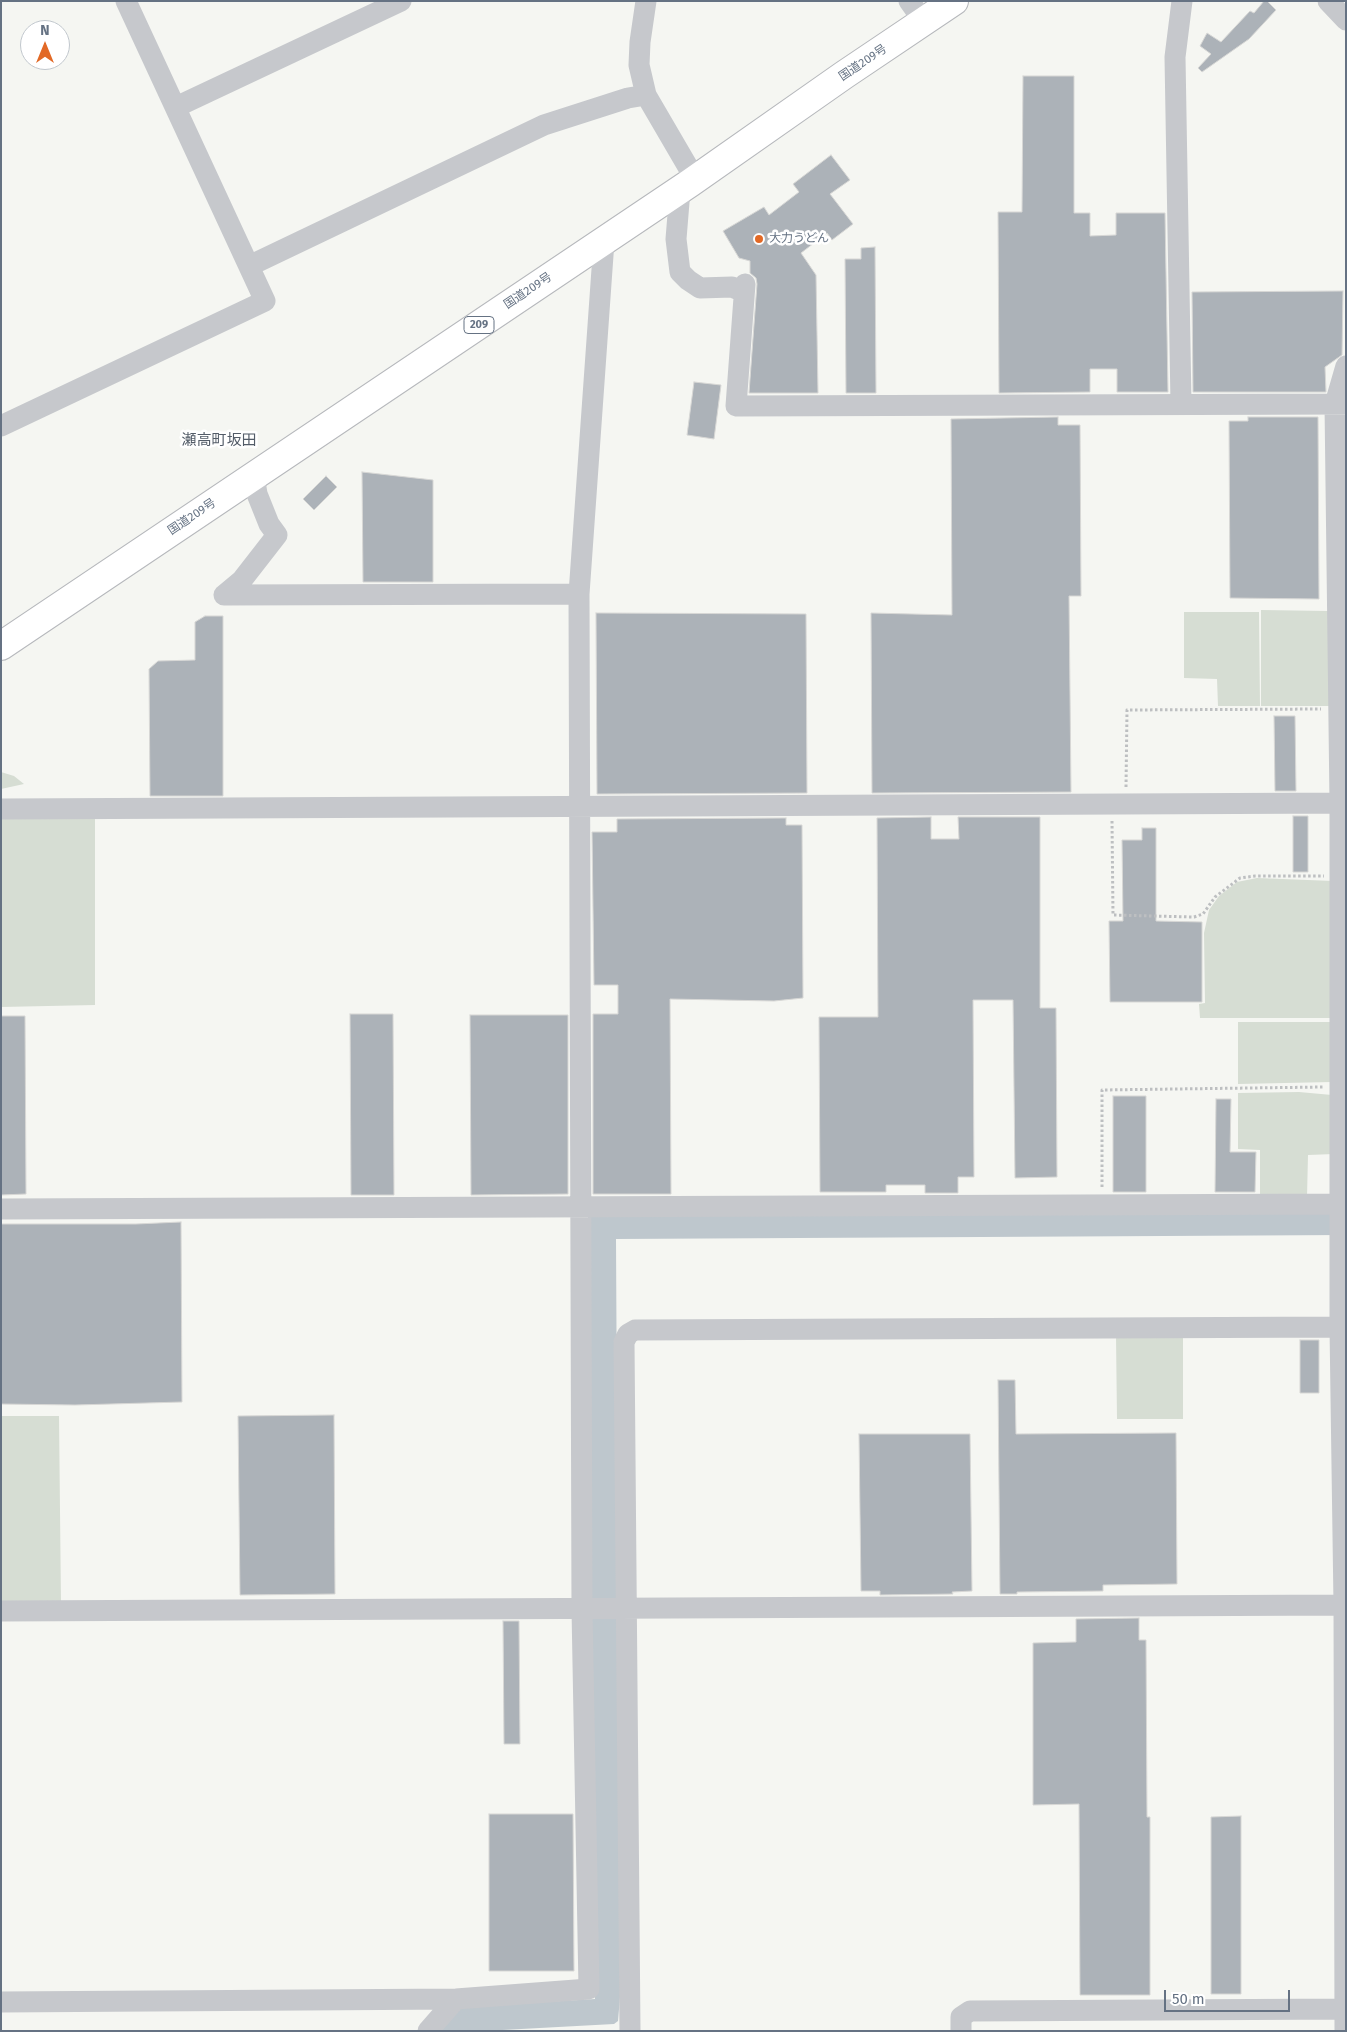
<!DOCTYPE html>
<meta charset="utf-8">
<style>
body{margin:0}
#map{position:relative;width:1347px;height:2032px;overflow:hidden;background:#f5f6f2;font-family:"Fira Sans",sans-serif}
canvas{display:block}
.frame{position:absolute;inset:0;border:2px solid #657283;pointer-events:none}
.north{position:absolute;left:20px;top:20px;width:50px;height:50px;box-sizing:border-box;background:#fff;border:1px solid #c1c7cd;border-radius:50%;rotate:0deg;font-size:14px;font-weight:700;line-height:20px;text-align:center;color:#657283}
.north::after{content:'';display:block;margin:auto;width:18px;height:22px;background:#e26926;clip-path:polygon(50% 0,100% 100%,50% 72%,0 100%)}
.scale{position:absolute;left:1164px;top:1990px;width:126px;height:22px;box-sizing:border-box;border:2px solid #657283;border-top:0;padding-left:6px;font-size:15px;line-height:18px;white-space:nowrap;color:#657283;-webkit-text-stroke:4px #fff;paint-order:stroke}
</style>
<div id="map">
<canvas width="1347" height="2032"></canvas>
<div class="frame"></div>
<div class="north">N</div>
<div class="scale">50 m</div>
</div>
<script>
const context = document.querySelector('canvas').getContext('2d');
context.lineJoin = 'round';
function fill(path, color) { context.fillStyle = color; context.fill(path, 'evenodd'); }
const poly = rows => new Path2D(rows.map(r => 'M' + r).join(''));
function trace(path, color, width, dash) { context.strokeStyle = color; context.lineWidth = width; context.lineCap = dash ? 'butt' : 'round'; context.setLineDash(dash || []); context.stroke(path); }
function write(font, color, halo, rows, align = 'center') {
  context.font = font + ' "Fira Sans","Noto Sans JP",sans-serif'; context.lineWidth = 5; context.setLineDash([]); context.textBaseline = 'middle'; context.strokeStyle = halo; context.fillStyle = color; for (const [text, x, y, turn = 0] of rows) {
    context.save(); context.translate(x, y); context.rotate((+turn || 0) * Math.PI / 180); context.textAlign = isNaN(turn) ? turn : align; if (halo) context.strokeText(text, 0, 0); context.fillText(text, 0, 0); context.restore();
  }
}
fill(poly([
 [1261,610,1328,611,1330,706,1261,706],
 [1184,612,1259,612,1260,706,1218,706,1217,679,1184,678],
 [1,772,14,776,24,784,1,789],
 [1,817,95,817,95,1005,1,1007],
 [1257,878,1333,881,1334,1018,1200,1018,1199,1004,1205,1003,1204,933,1209,910,1219,896,1237,882],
 [1238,1022,1333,1022,1332,1082,1238,1084],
 [1299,1092,1332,1095,1334,1154,1308,1155,1307,1197,1260,1196,1260,1150,1238,1149,1238,1093],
 [1183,1335,1183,1419,1117,1419,1116,1336],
 [1,1416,59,1416,61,1605,1,1605]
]), '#d6ddd3');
fill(poly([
 [1346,1208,1346,1235,616,1239,620,1997,618,2021,614,2024,484,2031,440,2031,462,2007,595,1999,588,1217]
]), '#bec7cd');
const building = poly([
 [1264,1,1267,1,1276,10,1249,39,1202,72,1198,68,1211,54,1200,46,1207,33,1221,42,1250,11,1254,13,1264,1],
 [1023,76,1074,76,1074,213,1090,213,1090,236,1116,235,1116,213,1165,213,1168,392,1117,392,1117,369,1090,369,1090,392,999,393,998,212,1022,212,1023,76],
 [831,155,850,180,830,194,853,224,832,240,827,233,801,253,816,275,818,393,749,393,757,284,756,278,750,273,750,261,739,258,723,231,764,207,769,215,799,192,793,184,831,155],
 [875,247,876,393,846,393,845,259,861,259,861,248,875,247],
 [1343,291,1342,355,1325,367,1326,392,1193,392,1192,292,1343,291],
 [694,382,721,385,714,439,687,435,694,382],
 [1058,417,1058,425,1080,425,1081,596,1069,596,1071,792,872,793,871,613,952,615,951,419,1058,417],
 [1248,417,1318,417,1319,599,1230,598,1229,421,1248,421,1248,417],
 [362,472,433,480,433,582,363,582,362,472],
 [326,476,337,487,314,510,303,499,326,476],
 [596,613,806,614,807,793,597,794,596,613],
 [205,616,223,616,223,796,150,796,149,669,158,661,195,660,195,622,205,616],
 [1274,716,1295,716,1296,791,1275,791,1274,716],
 [1293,816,1308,816,1308,872,1293,872,1293,816],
 [931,817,931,839,959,839,958,817,1040,817,1040,1008,1056,1008,1057,1177,1015,1178,1013,1000,973,1000,974,1177,958,1177,958,1193,925,1193,925,1185,886,1185,886,1192,820,1192,819,1017,878,1017,877,818,931,817],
 [786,818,786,825,802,825,803,998,774,1001,670,999,671,1194,593,1194,593,1014,618,1014,618,985,594,985,592,832,617,832,617,819,786,818],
 [1142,828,1156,828,1156,921,1202,922,1202,1002,1110,1002,1109,921,1123,921,1122,840,1142,840,1142,828],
 [350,1014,393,1014,394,1195,351,1195,350,1014],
 [470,1015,568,1015,568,1194,471,1195,470,1015],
 [1,1016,25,1016,26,1194,1,1195,1,1016],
 [1113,1096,1146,1096,1146,1192,1113,1192,1113,1096],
 [1216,1099,1231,1099,1230,1152,1256,1152,1255,1192,1215,1192,1216,1099],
 [181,1222,182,1402,75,1405,1,1404,1,1224,136,1224,181,1222],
 [1300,1340,1319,1340,1319,1393,1300,1393,1300,1340],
 [998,1380,1015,1380,1016,1434,1176,1433,1177,1584,1103,1585,1103,1591,1017,1592,1017,1594,1000,1594,998,1380],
 [334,1415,335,1594,240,1595,238,1416,334,1415],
 [859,1434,970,1434,972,1591,952,1592,953,1594,880,1595,880,1591,861,1591,859,1434],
 [1139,1618,1139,1640,1146,1640,1147,1817,1150,1817,1150,1995,1080,1995,1079,1804,1033,1805,1033,1643,1076,1642,1076,1619,1139,1618],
 [503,1621,519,1621,520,1744,504,1744,503,1621],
 [489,1814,573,1814,574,1971,489,1971,489,1814],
 [1241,1816,1241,1994,1211,1994,1211,1817,1241,1816]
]);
fill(building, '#acb2b8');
trace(building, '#d7d7d5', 1);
const highway = poly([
 [1,646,690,183,844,75,954,1]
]);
trace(highway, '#b6b8bc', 30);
trace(poly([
 [1126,787,1127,710,1321,709],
 [1112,821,1113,915,1194,917,1203,914,1215,897,1240,878,1255,876,1324,876],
 [1102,1187,1102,1090,1323,1087]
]), '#bdbfc1', 3, [2.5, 2.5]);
trace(poly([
 [909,1,924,22],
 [1328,1,1346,20],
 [646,95,639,65,640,42,646,1],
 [176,107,401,1],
 [680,190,676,239,680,272,688,280,700,288,732,287,744,292],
 [249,266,544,125,628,98,646,95,695,179],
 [745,284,736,406,1346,404],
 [1181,404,1175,57,1182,1],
 [1,426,265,301,126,1],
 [224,595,579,594],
 [224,595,242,580,277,535,269,524,257,494,254,475],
 [1,809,1346,803],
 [1,1209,1346,1204],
 [1,1611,1346,1605],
 [1,2002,456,1999,589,1989,582,1609,579,594,604,241],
 [428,2031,456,1999],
 [630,2031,624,1342,628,1334,635,1330,1340,1327],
 [961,2031,961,2017,970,2011,1346,2009],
 [1345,2031,1344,1605,1340,1327,1340,803,1335,404,1346,366]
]), '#c6c8cc', 21);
trace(highway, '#fff', 28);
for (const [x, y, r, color] of [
 [759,239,5,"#e26926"]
]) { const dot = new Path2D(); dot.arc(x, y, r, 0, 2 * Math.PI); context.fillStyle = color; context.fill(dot); trace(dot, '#fff', 2); }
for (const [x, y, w] of [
 [479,325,30]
]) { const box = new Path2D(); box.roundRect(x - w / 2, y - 8.5, w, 17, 4); context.fillStyle = '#fff'; context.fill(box); trace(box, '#657283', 1); }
write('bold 11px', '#657283', null, [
 ["209",479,325]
]);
write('12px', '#657283', '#fff', [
 ["国道209号",863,63,-34],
 ["国道209号",528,291,-34],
 ["国道209号",192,517,-34]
]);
write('12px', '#657283', '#fff', [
 ["大力うどん",769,239]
], 'left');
write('15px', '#535c68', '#fff', [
 ["瀬高町坂田",219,441]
]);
</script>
